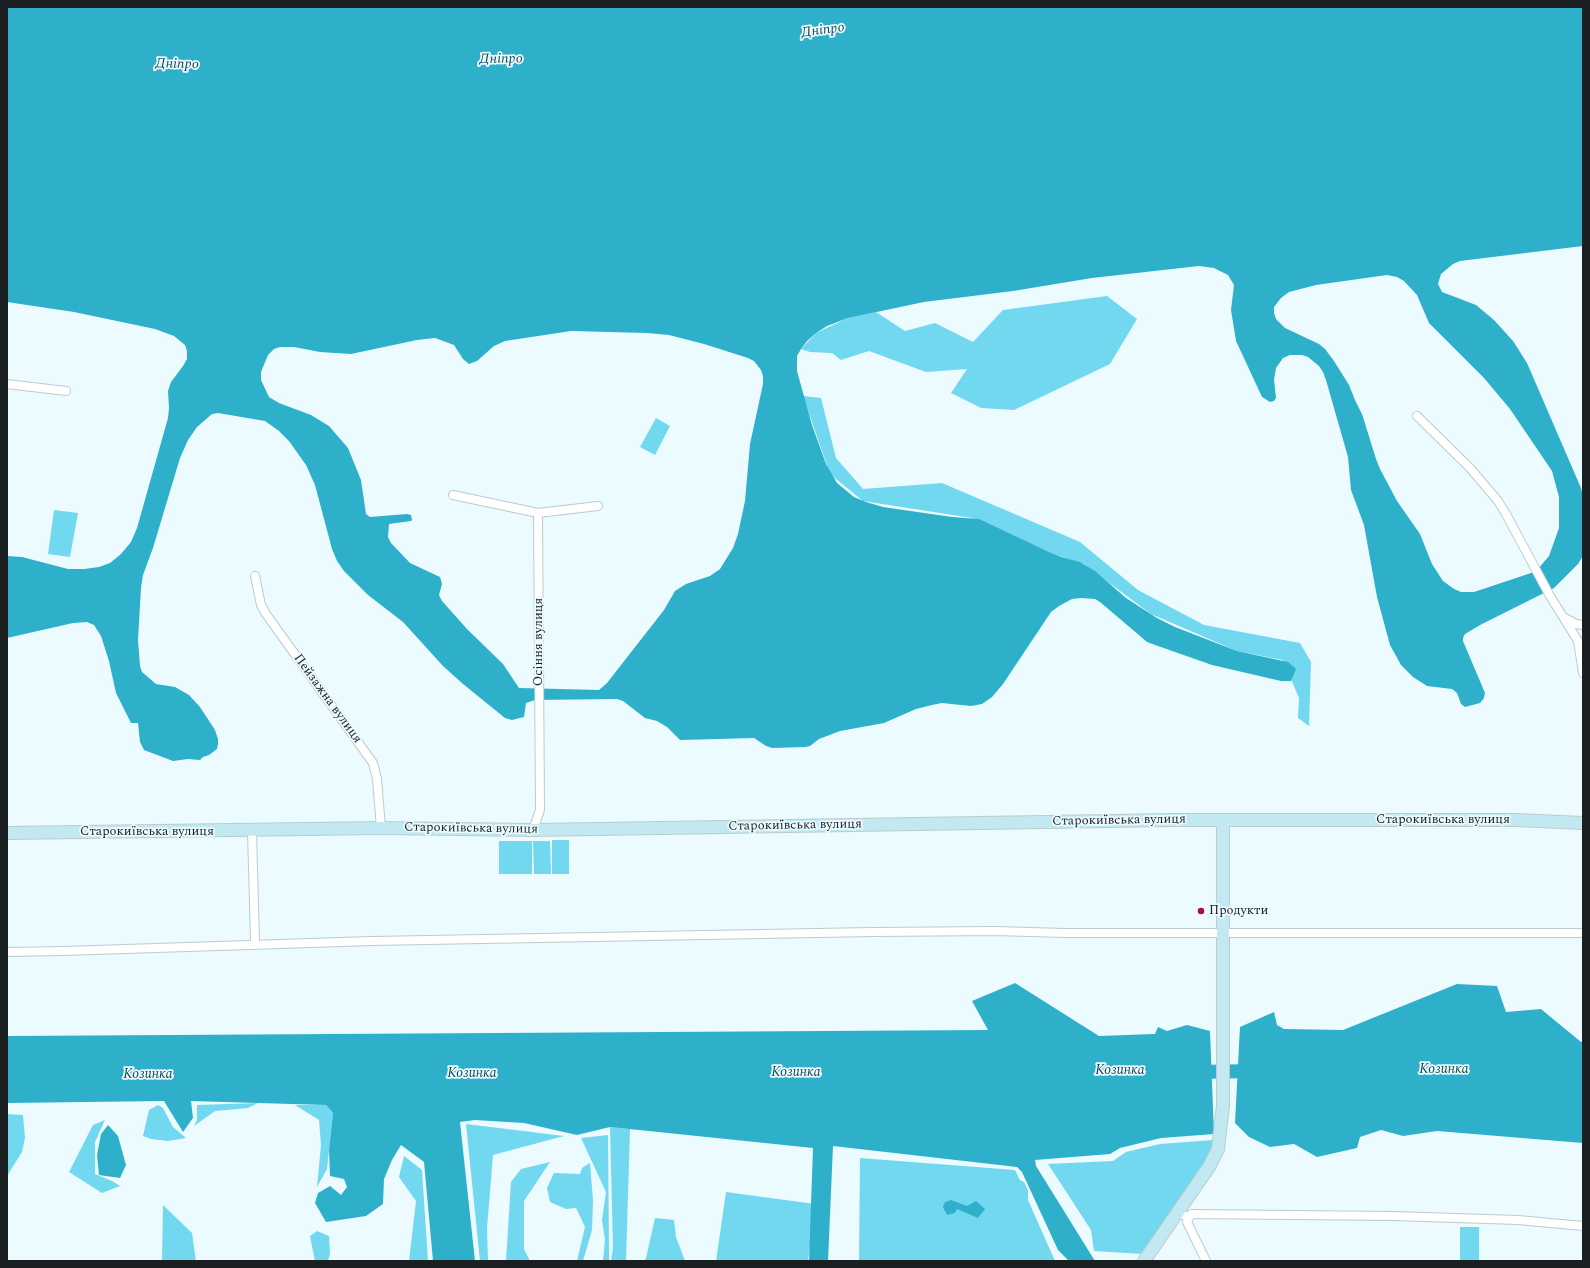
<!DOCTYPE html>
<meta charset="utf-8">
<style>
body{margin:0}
#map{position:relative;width:1590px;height:1268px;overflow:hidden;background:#ebfbff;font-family:Spectral,serif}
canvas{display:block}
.frame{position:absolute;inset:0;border:8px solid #1a1f21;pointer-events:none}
</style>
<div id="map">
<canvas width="1590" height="1268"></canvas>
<div class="frame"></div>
</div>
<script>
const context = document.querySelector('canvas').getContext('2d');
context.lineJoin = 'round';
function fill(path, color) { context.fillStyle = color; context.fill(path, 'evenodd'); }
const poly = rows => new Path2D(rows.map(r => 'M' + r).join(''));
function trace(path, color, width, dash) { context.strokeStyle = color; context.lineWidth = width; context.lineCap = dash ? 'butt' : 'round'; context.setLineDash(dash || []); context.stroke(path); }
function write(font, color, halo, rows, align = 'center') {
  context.font = font + ' Spectral,serif'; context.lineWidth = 3.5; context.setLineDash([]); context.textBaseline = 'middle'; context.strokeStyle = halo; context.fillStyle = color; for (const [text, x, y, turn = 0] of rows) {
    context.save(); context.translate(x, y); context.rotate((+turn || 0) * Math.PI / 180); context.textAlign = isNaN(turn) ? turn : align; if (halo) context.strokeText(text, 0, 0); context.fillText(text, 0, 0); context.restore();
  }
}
fill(poly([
 [1107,296,1137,319,1110,364,1014,410,981,408,951,393,967,369,926,372,869,351,841,360,832,353,810,352,801,349,816,333,848,318,876,312,905,331,935,323,973,342,1003,310],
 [803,396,821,398,836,458,863,489,942,483,1080,542,1138,590,1204,625,1300,643,1311,662,1309,726,1298,718,1299,698,1283,660,1237,651,1151,614,1084,564,1055,555,972,518,863,501,830,474],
 [656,418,670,426,655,455,640,447],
 [54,510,78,513,70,557,48,554],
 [552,840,569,840,569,874,552,874],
 [499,841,532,841,532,874,499,874],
 [533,841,550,841,551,874,534,874],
 [258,1103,248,1108,215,1111,194,1126,197,1120,197,1105],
 [158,1105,163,1108,173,1127,186,1138,168,1141,151,1139,143,1136,149,1110],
 [295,1105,326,1105,333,1113,327,1169,317,1187,321,1145,319,1120],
 [7,1114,23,1115,25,1138,22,1152,7,1176],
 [105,1120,95,1142,95,1174,112,1181,120,1186,102,1193,69,1172,93,1125],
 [466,1124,564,1136,493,1155,487,1228,488,1261,480,1261],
 [610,1127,630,1129,626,1261,611,1261,613,1248],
 [608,1135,609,1252,609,1261,603,1261,605,1240,602,1220,606,1192,581,1138],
 [1213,1140,1213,1151,1172,1215,1143,1254,1094,1251,1091,1230,1048,1164,1113,1161,1126,1152,1160,1144],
 [404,1156,422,1170,428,1261,409,1261,416,1201,399,1177],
 [860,1158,1015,1170,1020,1180,1024,1182,1028,1190,1028,1200,1055,1261,859,1261],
 [550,1162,524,1201,524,1249,530,1261,506,1261,511,1182,521,1169],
 [590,1163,593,1200,592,1230,583,1261,577,1261,585,1227,576,1208,566,1209,550,1202,547,1188,554,1173,580,1174,582,1168],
 [726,1192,815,1204,808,1261,716,1261],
 [163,1205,192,1233,196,1261,162,1261],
 [655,1218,674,1220,676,1237,685,1261,644,1261,646,1258],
 [1460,1227,1479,1227,1479,1261,1460,1261],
 [317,1231,329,1236,330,1254,328,1261,315,1261,310,1236]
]), '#71d8ef');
fill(poly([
 [7,7,1583,7,1583,246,1460,261,1453,264,1441,274,1438,284,1442,292,1476,305,1494,320,1513,341,1527,363,1581,488,1583,496,1583,556,1578,564,1554,588,1482,624,1465,634,1463,638,1463,641,1485,693,1484,698,1480,703,1465,707,1461,704,1457,693,1452,689,1427,686,1413,677,1401,665,1390,645,1377,597,1364,525,1351,490,1348,457,1326,380,1323,372,1319,366,1308,357,1302,355,1290,355,1283,358,1276,368,1274,380,1276,398,1274,401,1270,402,1262,397,1236,341,1231,310,1234,285,1228,275,1214,268,1199,266,1092,278,1013,291,924,302,848,318,827,326,816,333,807,341,801,349,797,356,797,371,812,425,826,464,837,483,854,497,866,502,883,507,952,517,979,519,1049,552,1061,557,1080,562,1095,571,1126,598,1157,618,1175,627,1237,651,1288,662,1296,669,1291,681,1281,681,1212,665,1158,646,1147,642,1140,636,1100,602,1095,599,1081,598,1072,599,1059,606,1051,612,1003,684,992,697,982,704,971,706,942,703,932,705,916,709,884,723,840,731,819,739,810,746,805,747,772,748,766,746,754,738,680,740,667,727,657,721,645,718,623,701,617,699,535,700,526,703,524,717,512,720,505,718,463,684,443,666,403,622,368,595,344,571,337,561,332,549,315,485,306,465,289,441,279,431,265,421,218,413,212,414,197,427,188,440,180,458,153,548,143,575,141,588,138,640,140,666,142,672,156,684,175,687,189,695,200,707,215,730,218,739,218,744,217,749,209,755,203,757,200,760,188,759,173,761,144,750,140,742,138,723,131,723,116,693,109,661,101,636,94,625,87,622,73,623,7,638,7,556,22,557,68,569,84,569,99,567,110,563,121,554,131,542,137,528,168,418,169,408,168,391,171,382,183,366,187,359,187,351,185,345,174,336,155,329,74,312,7,302],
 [1387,275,1397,277,1404,281,1417,295,1429,323,1484,378,1510,409,1552,471,1559,497,1559,528,1549,556,1538,569,1531,573,1474,592,1461,592,1454,589,1443,581,1432,564,1420,534,1397,501,1380,469,1376,459,1362,414,1355,400,1349,385,1334,361,1325,349,1319,344,1285,328,1276,319,1274,313,1274,307,1281,298,1289,292,1316,285],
 [571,331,647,333,669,335,704,344,748,358,754,361,761,370,763,376,763,384,750,444,745,501,738,534,733,548,720,569,710,576,686,584,675,591,664,610,607,683,599,690,519,688,503,664,467,629,442,601,439,595,442,584,440,577,410,563,391,543,388,537,389,524,411,521,412,520,411,515,407,514,370,517,366,514,361,480,348,448,329,426,311,415,279,403,269,397,261,380,261,372,268,355,274,349,280,347,294,347,320,352,351,354,417,340,435,338,454,345,463,359,469,364,477,361,494,346,505,341],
 [1015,983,1099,1036,1153,1034,1155,1034,1158,1027,1167,1031,1187,1025,1210,1031,1214,1134,1161,1138,1120,1148,1110,1154,1035,1160,1036,1166,1095,1261,1069,1261,1058,1250,1022,1172,1017,1167,833,1146,828,1261,809,1261,813,1148,610,1127,577,1135,524,1123,475,1120,460,1122,475,1261,433,1261,424,1162,401,1145,392,1160,384,1179,383,1204,366,1216,326,1222,315,1203,318,1193,330,1186,341,1195,347,1187,344,1179,330,1176,329,1150,333,1113,326,1105,191,1101,193,1118,183,1132,164,1101,7,1103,7,1036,988,1030,972,1001],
 [1457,984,1497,986,1506,1012,1541,1009,1581,1042,1583,1042,1583,1143,1437,1131,1403,1136,1381,1130,1360,1137,1357,1148,1317,1157,1294,1144,1270,1147,1249,1137,1235,1123,1240,1027,1274,1012,1277,1025,1284,1029,1343,1030],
 [108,1125,118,1136,126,1165,120,1178,99,1175,97,1155,101,1134],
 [951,1200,967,1206,976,1201,985,1209,978,1218,957,1209,955,1213,947,1215,943,1207,945,1202]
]), '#2fb0ca');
trace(poly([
 [1193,1072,1257,1071]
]), '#2fb0ca', 14);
const street = poly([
 [7,384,66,391],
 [1417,416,1470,468,1498,501,1506,514,1550,596,1578,641,1583,673],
 [453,495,538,513],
 [255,576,261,605,266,614,373,763,377,779,381,828],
 [1565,618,1576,624,1583,625],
 [533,830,540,810,538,513,598,506],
 [252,831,255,941],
 [7,952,64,951,372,941,873,932,995,931,1065,933,1583,933],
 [1178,1212,1189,1218,1191,1214,1394,1216,1518,1220,1583,1226],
 [1189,1218,1187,1222,1206,1261]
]);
const secondary = poly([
 [7,833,381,828,533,830,1172,820,1515,820,1583,823],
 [1144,1261,1209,1167,1218,1149,1223,1105,1223,820]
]);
trace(street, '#bccbcf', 10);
trace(secondary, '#bccbcf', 14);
trace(street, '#fff', 8);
trace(secondary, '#c2e8f1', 12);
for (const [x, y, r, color] of [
 [1201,911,4,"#a20b4c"]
]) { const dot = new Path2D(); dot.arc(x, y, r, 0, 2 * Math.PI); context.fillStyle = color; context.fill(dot); trace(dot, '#ebfbff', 1.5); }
write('13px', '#1a1f21', '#ebfbff', [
 ["Осіння вулиця",539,642,-90],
 ["Пейзажна вулиця",327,699,54],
 ["Старокиївська вулиця",1443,820],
 ["Старокиївська вулиця",1119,821,-1],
 ["Старокиївська вулиця",795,826,-1],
 ["Старокиївська вулиця",471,829,1],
 ["Старокиївська вулиця",147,832]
]);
write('13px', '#1a1f21', '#ebfbff', [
 ["Продукти",1209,911]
], 'left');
write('italic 14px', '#124853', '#ebfbff', [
 ["Дніпро",823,31,-8],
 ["Дніпро",501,60,-1],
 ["Дніпро",177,65,1],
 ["Козинка",1444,1070],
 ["Козинка",1120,1071],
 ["Козинка",796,1073],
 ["Козинка",472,1074],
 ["Козинка",148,1075]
]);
</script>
